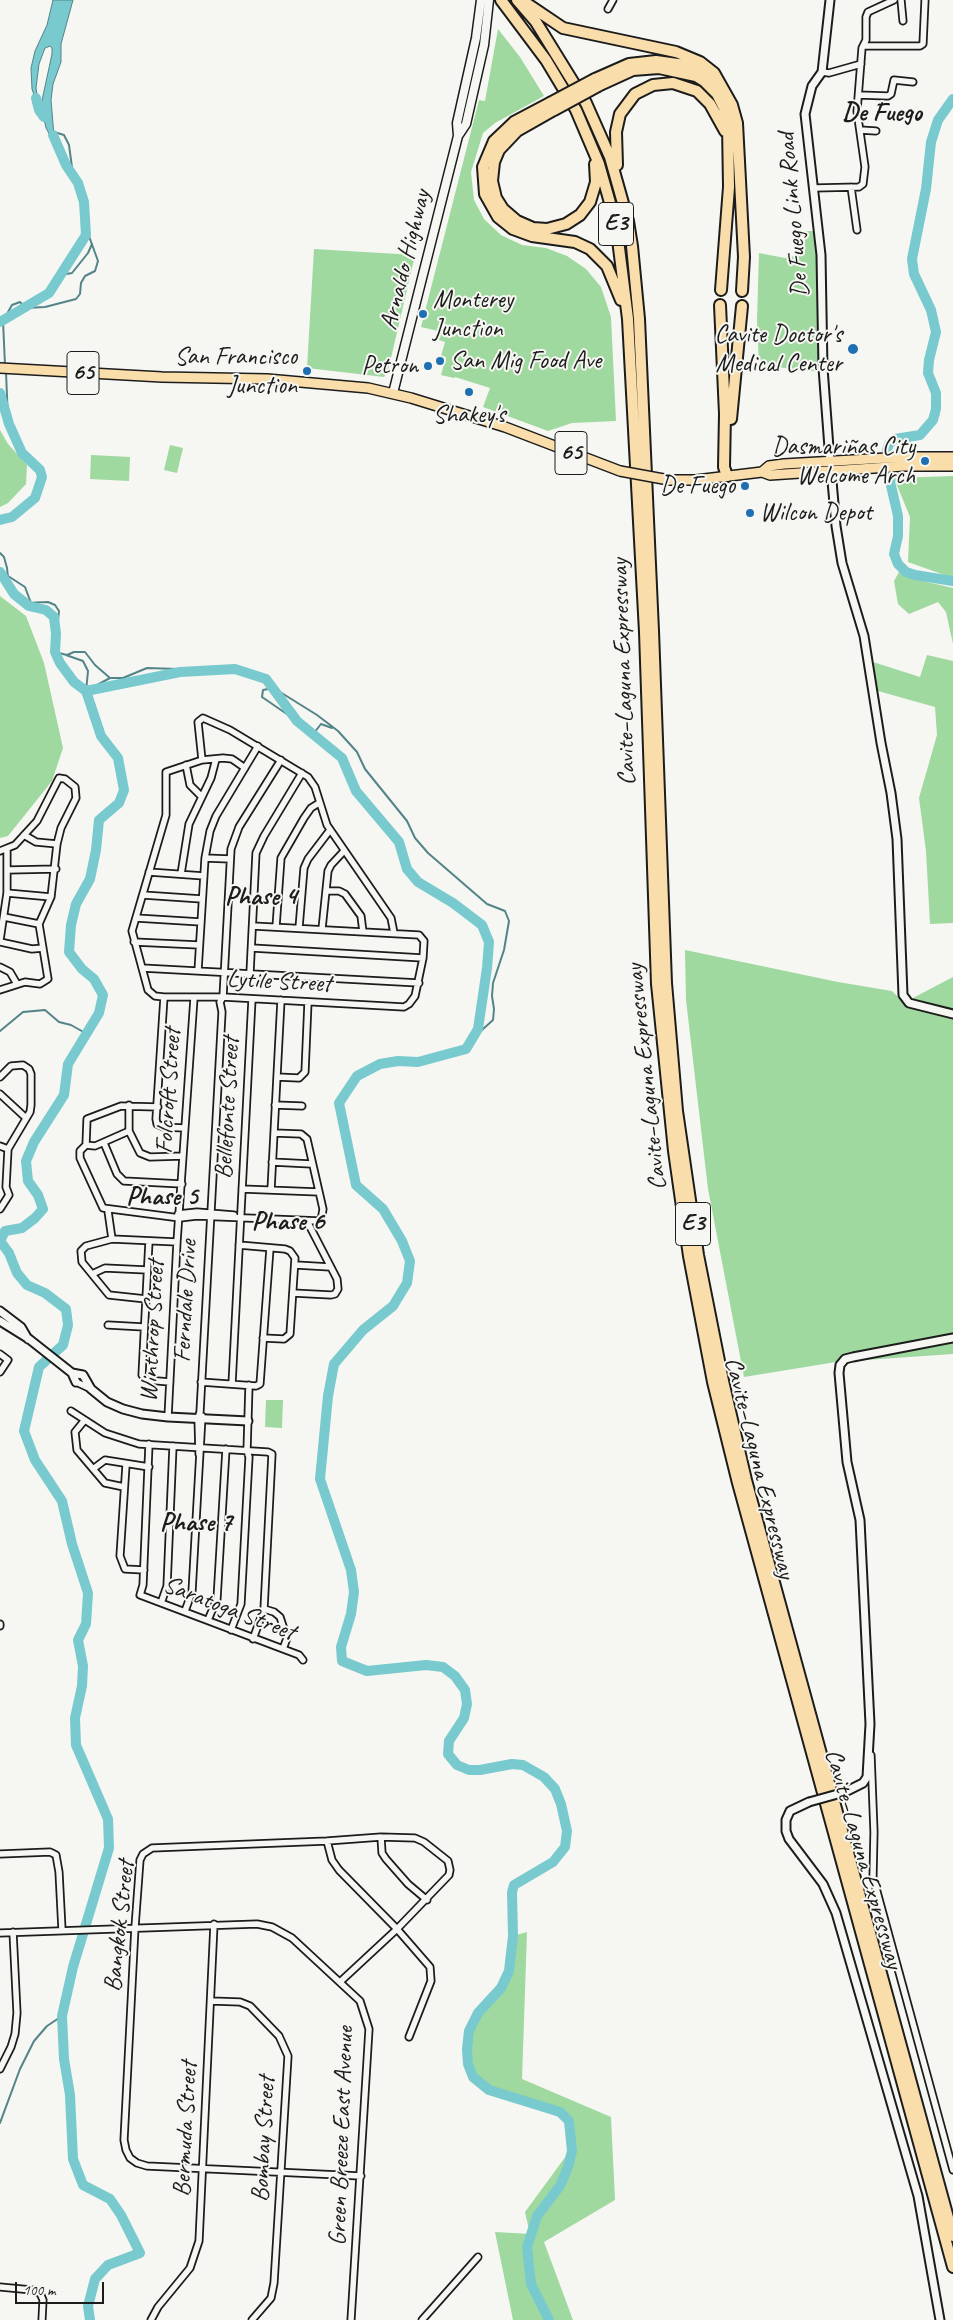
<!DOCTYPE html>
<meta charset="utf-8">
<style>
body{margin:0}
#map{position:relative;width:953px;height:2320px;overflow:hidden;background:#f6f6f2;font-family:Caveat,sans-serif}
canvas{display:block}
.scale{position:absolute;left:15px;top:2282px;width:89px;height:22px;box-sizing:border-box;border:2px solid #1c1c1c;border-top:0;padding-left:6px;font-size:15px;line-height:18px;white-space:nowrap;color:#1c1c1c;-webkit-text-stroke:4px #f6f6f2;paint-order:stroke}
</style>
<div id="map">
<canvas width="953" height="2320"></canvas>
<div class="scale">100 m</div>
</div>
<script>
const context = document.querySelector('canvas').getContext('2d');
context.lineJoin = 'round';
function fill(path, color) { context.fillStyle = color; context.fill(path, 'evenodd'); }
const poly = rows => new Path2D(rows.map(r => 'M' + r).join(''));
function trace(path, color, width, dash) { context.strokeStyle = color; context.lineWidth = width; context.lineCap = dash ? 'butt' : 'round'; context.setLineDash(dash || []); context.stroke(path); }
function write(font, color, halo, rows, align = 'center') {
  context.font = font + ' Caveat,sans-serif'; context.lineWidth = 4; context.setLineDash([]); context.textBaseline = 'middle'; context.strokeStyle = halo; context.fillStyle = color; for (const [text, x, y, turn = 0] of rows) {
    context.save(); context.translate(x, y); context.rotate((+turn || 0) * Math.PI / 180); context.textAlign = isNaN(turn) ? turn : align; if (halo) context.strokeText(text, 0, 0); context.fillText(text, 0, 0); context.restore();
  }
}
fill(poly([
 [498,29,520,57,544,96,495,123,483,133,471,172,474,200,484,219,501,235,522,245,546,248,567,256,586,269,601,287,611,317,616,421,572,423,548,431,483,407,490,388,455,377,454,378,441,375,446,357,441,356,445,342,436,339,438,331,421,327,479,100,485,101],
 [804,231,817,231,820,372,759,365,757,321,759,253,785,258,805,254],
 [314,249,415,255,388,371,384,377,307,368],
 [0,430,8,444,27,465,26,484,8,503,0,507],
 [170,445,183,448,177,473,164,470],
 [91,455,130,457,129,481,90,479],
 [953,476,953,578,908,562,910,517,894,478],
 [899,572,914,579,953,588,953,644,946,612,938,602,909,614,898,604,894,581],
 [0,596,26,616,44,663,63,748,52,781,8,836,0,838],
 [927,655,953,661,953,923,930,924,926,851,919,798,937,735,935,707,878,691,873,662,920,677],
 [685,950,838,982,892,991,901,1000,911,999,953,977,953,1354,836,1362,744,1377,708,1189,686,1000],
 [266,1400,283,1400,282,1428,265,1427],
 [527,1932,522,2079,611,2117,615,2200,544,2242,573,2320,513,2320,495,2232,530,2234,525,2212,566,2156,572,2134,569,2121,560,2112,529,2103,503,2098,473,2077,468,2064,469,2031,478,2013,502,1988,509,1971,513,1936]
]), '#9fd99f');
const water = poly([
 [53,0,73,0,61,44,61,62,53,84,51,100,54,136,66,165,46,128,41,105,52,54,52,48,50,46,45,48,39,64,36,88,39,110,32,89,31,68,35,51,47,25,53,0]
]);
fill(water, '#78cacf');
trace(water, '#538487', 1);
trace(poly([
 [54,132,64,135,69,145,73,175],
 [61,275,72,273,88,253,92,244],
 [5,365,3,321,12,305,20,302,26,308,45,307,76,299,80,294,81,283,85,276,95,271,98,261,86,228],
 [6,372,8,421],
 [0,553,4,557,7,568,9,587],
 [8,576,25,587,31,603,37,608],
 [25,603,48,602,55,605,59,611,56,639],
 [55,652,67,655,74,652,85,652,95,665,110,678,123,678,147,668,207,670],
 [66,655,83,661,88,671,86,691],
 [269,683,268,689,263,690,262,697,297,721],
 [272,687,317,715,338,731,357,752,365,769,407,821,415,838,428,853,487,904,505,911,509,921,504,950,493,983,492,996,494,1009,493,1020,472,1039],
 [86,691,110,678],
 [305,728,314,733,321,724,332,728],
 [0,1031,23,1012,45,1010,59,1022,71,1025,87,1034],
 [0,2123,20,2069,34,2041,47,2026,62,2016]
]), '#538487', 2);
trace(poly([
 [36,98,39,110,44,117],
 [0,322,49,293,86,235,84,202,78,183,66,165,53,135],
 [0,393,9,424,22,453,40,470,42,477,35,498,12,517,0,520],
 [887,450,889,444,895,439,920,435,933,420,936,409,936,393,928,373,929,360,936,332,931,310,914,274,912,259,926,189,931,142,938,120,953,99],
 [889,477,898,516,898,536,894,554,898,564,906,572,915,575,953,581],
 [0,572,14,594,29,606,46,610,54,617,56,634,55,652,60,663,74,682,86,691,180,672,235,669,266,679,297,721,342,758,356,791,399,842,407,869,418,882,453,903,482,925,489,942,487,968,478,1029,466,1049,418,1062,398,1061,380,1064,357,1076,339,1103,356,1185,383,1209,402,1241,410,1261,407,1283,393,1306,363,1330,334,1364,328,1396,320,1479,351,1570,354,1592,351,1614,341,1647,342,1661,367,1671,426,1665,443,1667,455,1676,465,1690,467,1704,464,1718,449,1741,448,1754,457,1765,469,1770,480,1770,512,1764,523,1765,544,1777,555,1789,561,1804,567,1831,565,1847,553,1862,514,1885,512,1892,513,1936,509,1971,501,1988,478,2013,469,2031,467,2049,468,2064,473,2077,489,2090,560,2112,569,2121,572,2151,568,2167,560,2186,537,2216,527,2247,531,2284,549,2320],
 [86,691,101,736,118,758,124,790,119,803,99,820,96,850,90,879,76,904,71,925,69,952,82,969,94,979,103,995,99,1013,68,1064,64,1095,34,1142,26,1161,28,1181,38,1195,43,1209,35,1218,22,1228,5,1231,0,1241,9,1253,17,1273,27,1285,45,1293,66,1309,68,1325,63,1345,39,1367,24,1431,35,1460,62,1501,72,1544,88,1593,86,1624,78,1640,83,1666,82,1686,75,1718,76,1745,108,1819,109,1848,73,1967,62,2016,64,2059,70,2095,73,2159,83,2185,110,2199,121,2215,140,2253,108,2265,95,2279,88,2306,90,2320]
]), '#78cacf', 10);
const minor = poly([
 [901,0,903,21],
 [608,9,613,0],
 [863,46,920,46,923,44,925,0],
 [822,72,829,73,861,64],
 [859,95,888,96,891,94,894,80,913,82],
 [860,130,876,131],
 [851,187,857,230],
 [814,188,859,187,863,184,865,167,857,111,862,48,866,40,866,17,868,12,894,0],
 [202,760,198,722,203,718,230,730,308,777,315,787,327,825,391,918,394,933],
 [186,765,190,785,202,797],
 [245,768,232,759,223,758,202,760,166,772,166,815,132,931,148,990,155,996,164,997,223,997,404,1007,409,1004,415,996,423,958,424,941,419,935,253,926],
 [24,835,36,842,57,844],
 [0,851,15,845,37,821,59,778,65,779,75,787,76,798,61,828,57,844,51,897,39,924,48,979,40,984,25,982,0,990],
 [205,858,230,859],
 [8,870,56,869],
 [149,872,204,876],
 [181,874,189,824,211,778,216,759],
 [326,891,339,891,345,894,361,916,363,932],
 [7,893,51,897],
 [143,895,202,899],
 [4,917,39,924],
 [136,918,201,922],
 [276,927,281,858,304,818,311,808,319,803],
 [299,928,304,868,308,859,330,830],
 [322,929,328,871,331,865,344,851],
 [0,940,7,893,7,849],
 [0,942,32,949,43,948],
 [134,942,199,945],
 [252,948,423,958],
 [0,967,10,972,17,984],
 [142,968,419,983],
 [198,971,205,858,210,831,216,816,258,746],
 [250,973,256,853,264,836,302,773],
 [164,997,156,1119,157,1124,164,1127,184,1128],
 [0,1077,11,1066,23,1065,29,1069,31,1074,31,1105,30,1112,8,1149,6,1187,9,1195,0,1209],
 [277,1077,299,1078,305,1072,308,1002],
 [0,1094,26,1118],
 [129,1105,129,1131,140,1153,150,1157,183,1156],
 [275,1105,302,1106],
 [158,1107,121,1106,87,1119,86,1145,80,1151,80,1158,103,1208,180,1218,197,1216,321,1221,323,1209,307,1139,301,1134,274,1133],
 [104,1143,117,1174,124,1181,182,1184],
 [86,1145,95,1146,129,1131],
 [0,1146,8,1149],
 [272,1162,311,1164],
 [242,1189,319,1192],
 [271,1190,281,1000],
 [108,1211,112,1239],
 [178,1214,197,1212,234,1215],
 [149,1241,142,1375,146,1380,170,1382],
 [239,1245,285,1249,290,1251,295,1258,290,1334,284,1339,263,1338],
 [296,1265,330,1267],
 [92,1274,105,1268,147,1270],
 [293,1293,331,1295,335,1294,338,1289,337,1279,307,1221],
 [146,1299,109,1295,82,1262,81,1251,86,1246,112,1239,177,1242],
 [108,1325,144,1327],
 [0,1354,8,1360,0,1372],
 [76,1382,91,1389],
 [201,1382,256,1386,260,1384,270,1248],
 [232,1384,252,999],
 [71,1411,105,1433,139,1444,268,1452,272,1454,264,1609,253,1639],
 [168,1417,177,1242,194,998],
 [84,1421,75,1432,77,1450,105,1483,124,1487],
 [149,1444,143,1585,140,1595,299,1655,303,1660],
 [199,1454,198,1418,200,1412,222,1012,220,1002,223,997,231,849,239,827,281,760],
 [126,1465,120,1556,125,1569,144,1570],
 [93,1469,105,1460,149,1467],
 [161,1603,167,1586,173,1446],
 [264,1609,274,1612,280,1617,287,1638,283,1649],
 [185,1611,192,1592,202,1416],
 [208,1620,217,1599,226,1449],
 [0,1624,0,1626],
 [231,1630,241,1604,249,1457,247,1451,249,1385],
 [871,1755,874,1832,873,1877,953,2170],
 [381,1837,382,1853,386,1859,408,1884,427,1900],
 [327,1841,332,1860,339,1870,397,1929,430,1967,431,1981,409,2037],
 [0,1854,50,1852,56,1855,59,1872,62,1930],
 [0,1933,257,1924,272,1927,292,1938,360,2001,369,2029,351,2320],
 [341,1981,397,1929,449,1875,450,1870,448,1861,424,1842,415,1838,381,1837,327,1841,152,1848,143,1854,140,1860,135,1927,124,2140,126,2150,130,2158,137,2163,147,2166,361,2176],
 [212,2001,240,2002,250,2006,279,2036,288,2056,274,2283,271,2298,252,2320],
 [0,2069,11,2047,15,2034,17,2013,13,1932],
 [0,2287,32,2290,40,2293,43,2300,42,2320],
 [151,2320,158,2307,190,2268,199,2241,214,1924],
 [422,2320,478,2257]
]);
const tertiary = poly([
 [830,0,822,72,812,86,805,114,821,255,823,368,830,461],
 [831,470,836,526,842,563,864,636,881,743,891,793,897,839,903,995,909,1003,953,1014],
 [0,1311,21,1327,28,1339],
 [0,1321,29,1339,72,1373,83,1375,91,1389,107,1402,123,1409,142,1414,168,1417,248,1421],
 [72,1373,76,1382],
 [845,1792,863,1783,867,1777,870,1724,860,1520,847,1462,839,1373,840,1365,845,1359,853,1357,953,1338],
 [809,1802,790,1811,786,1820,786,1831,789,1839,823,1884,836,1913,918,2196,940,2320]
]);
const secondary = poly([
 [458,136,466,124,484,45,489,0],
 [393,393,458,136,457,123,476,38,481,0]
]);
const primary = poly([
 [0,368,162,377,267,379,368,388,411,398,505,427,620,471],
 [762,472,769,466,784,464,904,457,953,457],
 [669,480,696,480,762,472,770,475,904,466,953,466]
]);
const motorway = poly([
 [501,0,546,60,576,110,599,164,616,224,628,319,645,632,657,984,674,1151,689,1256,713,1382,738,1483,953,2267],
 [517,0,536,22,586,103,610,157,628,221,632,246,639,319,653,631,666,983,677,1111,698,1255,723,1381,746,1480,953,2236],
 [523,1,563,28,676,52,700,62,714,73,732,105,737,123,744,257,742,291],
 [595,79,629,64,656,61,685,65,703,72,714,80],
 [598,86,633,70,659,68,696,76,704,81,717,94,724,108,728,125,729,187,721,290],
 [550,103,514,122,494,141,483,167,485,194,498,217,513,229,532,236,575,242,590,249,607,266,621,300],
 [554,110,517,131,499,150,494,162,492,181,496,198,503,209,517,221,533,228,547,229,566,224,580,215,590,202,596,182,595,164],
 [617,165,616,132,620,114,635,94,653,85,673,83,697,91,710,104,725,131],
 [720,305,725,414,724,467,727,476],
 [731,419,742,306]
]);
trace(minor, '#1c1c1c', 9);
trace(tertiary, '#1c1c1c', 11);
trace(secondary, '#1c1c1c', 11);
trace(primary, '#1c1c1c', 12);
trace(motorway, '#1c1c1c', 14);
trace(minor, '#f6f6f2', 5.5);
trace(tertiary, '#f6f6f2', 7);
trace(secondary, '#f6f6f2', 8);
trace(primary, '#f9deab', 9);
trace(motorway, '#f9deab', 10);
const tertiaryBridge = poly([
 [809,1802,845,1792]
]);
const primaryBridge = poly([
 [620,471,669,480]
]);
const motorwayBridge = poly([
 [550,103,595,79],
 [554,110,598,86]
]);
trace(tertiaryBridge, '#1c1c1c', 11, []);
trace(primaryBridge, '#1c1c1c', 12, []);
trace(motorwayBridge, '#1c1c1c', 14, []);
trace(tertiaryBridge, '#f6f6f2', 7);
trace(primaryBridge, '#f9deab', 9);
trace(motorwayBridge, '#f9deab', 10);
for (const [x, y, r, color] of [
 [423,314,5,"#1f6fb2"],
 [853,349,6,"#1f6fb2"],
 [440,361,5,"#1f6fb2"],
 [428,366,5,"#1f6fb2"],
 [307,371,5,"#1f6fb2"],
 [469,392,5,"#1f6fb2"],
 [925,461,5,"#1f6fb2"],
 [745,486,5,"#1f6fb2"],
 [750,513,5,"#1f6fb2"]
]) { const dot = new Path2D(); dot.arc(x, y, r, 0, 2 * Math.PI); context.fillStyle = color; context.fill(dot); trace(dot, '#f6f6f2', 2); }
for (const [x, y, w] of [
 [616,224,35],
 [83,373,32],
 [571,453,32],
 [693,1224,35]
]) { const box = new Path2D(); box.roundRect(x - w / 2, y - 21.5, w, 43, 4); context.fillStyle = '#f6f6f2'; context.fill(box); trace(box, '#1c1c1c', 1); }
write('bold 24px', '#1c1c1c', null, [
 ["E3",616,224],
 ["65",83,373],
 ["65",571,453],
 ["E3",693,1224]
]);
write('25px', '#1c1c1c', '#f6f6f2', [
 ["De Fuego Link Road",794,215,-95],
 ["Arnaldo Highway",406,260,-76],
 ["Cavite–Laguna Expressway",624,672,-92],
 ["Lytile Street",279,982,3],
 ["Cavite–Laguna Expressway",647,1077,-96],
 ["Folcroft Street",169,1091,-86],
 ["Bellefonte Street",228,1108,-87],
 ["Ferndale Drive",186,1301,-87],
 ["Winthrop Street",153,1331,-87],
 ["Cavite–Laguna Expressway",759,1468,76],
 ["Saratoga Street",229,1609,21],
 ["Cavite–Laguna Expressway",863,1859,74],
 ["Bangkok Street",120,1926,-84],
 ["Bermuda Street",186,2129,-87],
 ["Green Breeze East Avenue",342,2136,-88],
 ["Bombay Street",264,2139,-87]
]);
write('25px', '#1c1c1c', '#f6f6f2', [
 ["Monterey",433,300,"left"],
 ["Junction",433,329,"left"],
 ["Cavite Doctor's",842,335],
 ["Medical Center",842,364],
 ["San Francisco",297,357],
 ["Junction",297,386],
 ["San Mig Food Ave",450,361,"left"],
 ["Petron",418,366],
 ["Shakey's",469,415,"center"],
 ["Dasmariñas City",915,447],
 ["Welcome Arch",915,476],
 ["De Fuego",735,486],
 ["Wilcon Depot",760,513,"left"]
], 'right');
write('bold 26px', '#1c1c1c', '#f6f6f2', [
 ["De Fuego",882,113],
 ["Phase 4",261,897],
 ["Phase 5",162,1197],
 ["Phase 6",288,1222],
 ["Phase 7",196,1523]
]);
</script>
